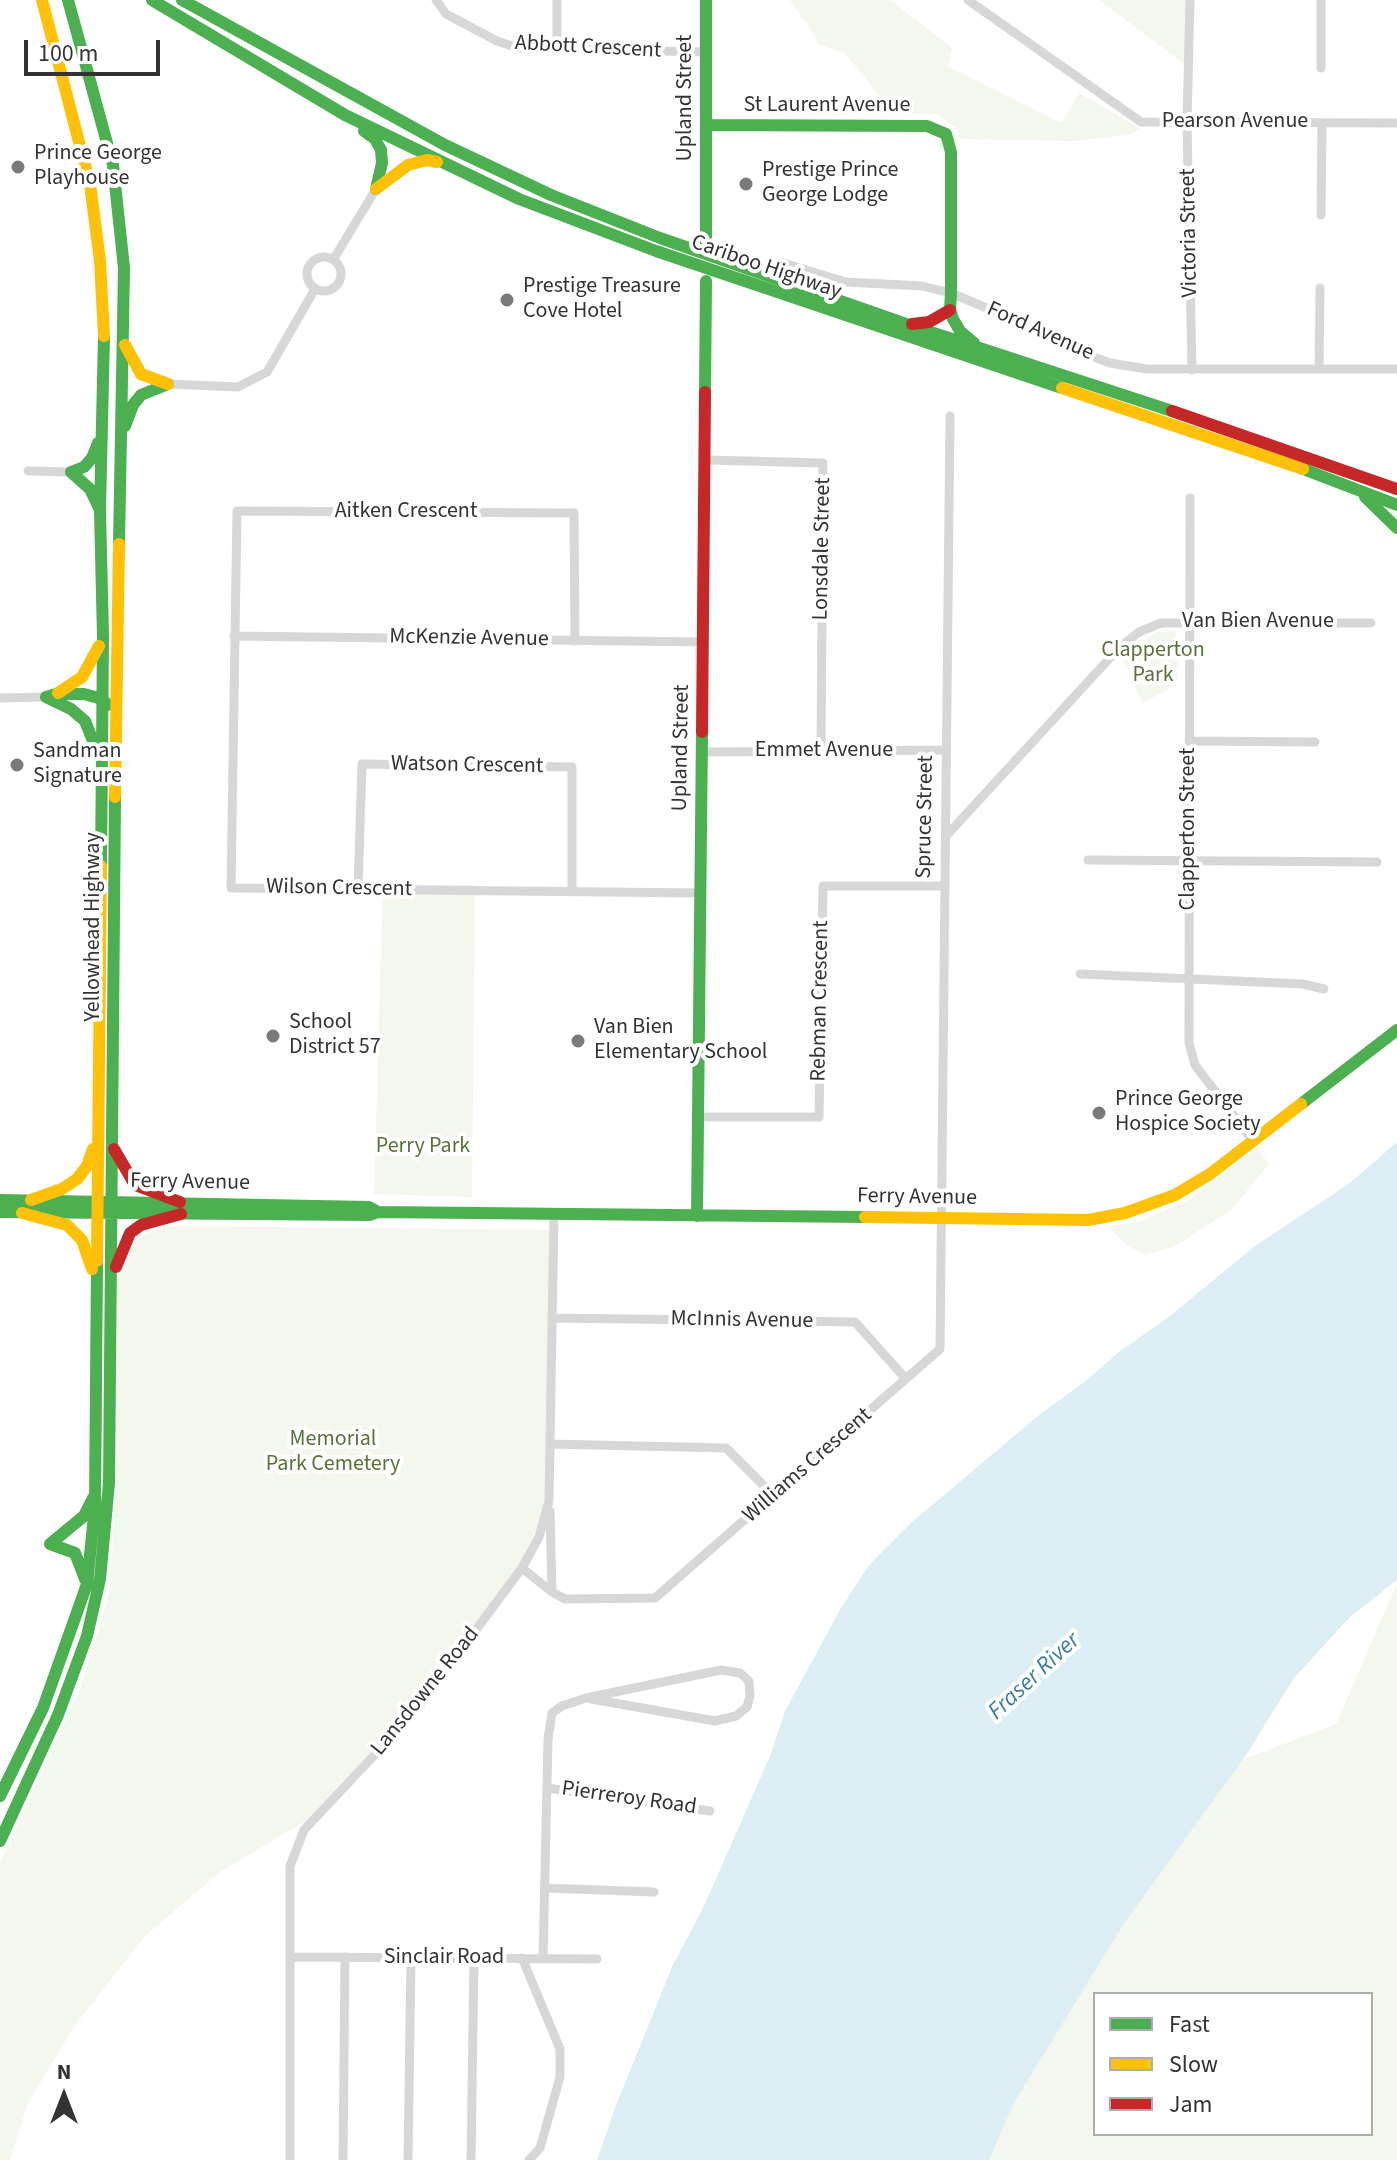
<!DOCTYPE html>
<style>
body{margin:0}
#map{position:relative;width:1397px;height:2160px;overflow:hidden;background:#fff;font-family:"Source Sans 3",sans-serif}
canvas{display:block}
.legend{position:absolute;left:1093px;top:1992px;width:280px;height:144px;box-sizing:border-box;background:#fff;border:2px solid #adadad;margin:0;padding:10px 14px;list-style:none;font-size:24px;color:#333}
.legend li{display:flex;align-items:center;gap:16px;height:40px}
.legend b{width:40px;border:2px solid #adadad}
.north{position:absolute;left:24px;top:2056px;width:80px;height:80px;-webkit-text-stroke:6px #fff;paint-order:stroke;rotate:0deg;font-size:22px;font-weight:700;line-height:32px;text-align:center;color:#333}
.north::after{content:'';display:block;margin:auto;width:28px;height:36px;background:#333;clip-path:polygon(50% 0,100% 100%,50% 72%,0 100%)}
.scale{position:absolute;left:24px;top:40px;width:136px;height:36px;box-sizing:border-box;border:4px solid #333;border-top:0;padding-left:10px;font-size:24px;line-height:28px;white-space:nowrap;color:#333;-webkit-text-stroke:6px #fff;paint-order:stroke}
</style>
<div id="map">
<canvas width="1397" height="2160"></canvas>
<ul class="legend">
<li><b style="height:10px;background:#4caf50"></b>Fast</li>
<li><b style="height:10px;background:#ffc107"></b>Slow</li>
<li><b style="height:10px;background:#c62828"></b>Jam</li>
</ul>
<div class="north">N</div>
<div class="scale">100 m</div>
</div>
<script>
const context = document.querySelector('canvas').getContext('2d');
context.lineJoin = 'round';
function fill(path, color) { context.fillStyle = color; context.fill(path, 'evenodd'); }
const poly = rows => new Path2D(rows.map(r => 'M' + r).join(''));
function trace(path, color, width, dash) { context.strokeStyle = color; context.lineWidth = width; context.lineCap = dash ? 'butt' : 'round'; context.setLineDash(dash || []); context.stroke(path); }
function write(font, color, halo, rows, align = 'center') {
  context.font = font + ' "Source Sans 3",sans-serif'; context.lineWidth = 8; context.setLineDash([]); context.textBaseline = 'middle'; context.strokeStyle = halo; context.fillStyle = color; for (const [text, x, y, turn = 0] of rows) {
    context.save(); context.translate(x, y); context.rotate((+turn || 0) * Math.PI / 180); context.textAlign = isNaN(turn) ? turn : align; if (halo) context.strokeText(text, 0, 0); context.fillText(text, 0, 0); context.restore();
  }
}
fill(poly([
 [790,0,890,0,952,48,948,66,1062,123,1079,93,1141,129,1128,135,1074,141,960,139,955,127,937,114,893,113,845,53,817,44,817,39],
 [1099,0,1191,0,1191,69],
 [1173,631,1179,641,1177,684,1143,703,1121,655,1157,632],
 [383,884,475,885,472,1197,374,1194],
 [1257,1148,1269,1164,1231,1210,1175,1246,1144,1255,1125,1244,1108,1226,1139,1222,1189,1200],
 [161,1226,552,1230,551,1500,516,1571,366,1761,309,1819,220,1872,145,1936,75,2025,28,2103,10,2160,0,2160,0,1864,81,1686,109,1595,118,1471,118,1280,127,1249,140,1238],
 [1397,1584,1397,2160,989,2160,1014,2103,1123,1925,1242,1760,1336,1724],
 [1095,1994,1371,1994,1371,2134,1095,2134]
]), '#f3f7ee');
fill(poly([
 [1397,1142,1397,1580,1350,1617,1294,1678,1246,1755,1123,1925,1014,2103,989,2160,597,2160,615,2108,672,1967,705,1904,770,1756,785,1711,841,1608,869,1565,912,1522,1039,1415,1087,1380,1120,1351,1166,1319,1255,1246,1350,1183]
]), '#dcedf4');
trace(poly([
 [436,0,446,14,497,41,518,48,706,52],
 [968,0,1141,122,1397,123],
 [1190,0,1187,122,1192,370],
 [557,49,557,0],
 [1321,68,1321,0],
 [1321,215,1322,123],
 '307 274a17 17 0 1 1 34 0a17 17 0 1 1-34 0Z',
 [333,260,376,189],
 [783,263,846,282,922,286,951,293,1008,317,1061,345,1110,363,1147,369,1397,369],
 [1319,369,1320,288],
 [168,384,238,387,267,372,315,289],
 [706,460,823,463,821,752],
 [28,471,71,472],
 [1190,498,1189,1043,1195,1065,1253,1141],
 [234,636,704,642],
 [575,641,574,513,237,511,231,888,700,893],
 [0,698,46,697],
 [1189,741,1315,742],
 [703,752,946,750],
 [946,836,1120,647,1139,632,1161,623,1371,623],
 [1088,860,1377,862],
 [358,889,362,764,572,767,572,892],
 [1080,974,1303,984,1324,989],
 [698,1117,819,1117,823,886,945,886],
 [552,1318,855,1322,906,1379],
 [550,1444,726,1448,774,1496],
 [550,1511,552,1592],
 [522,1568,552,1592,565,1599,655,1598,940,1349,950,416],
 [547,1788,710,1811],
 [545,1888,654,1892],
 [291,1957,597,1959],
 [522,1958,560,2049,560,2077,540,2148,529,2160],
 [543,1959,548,1739,552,1713,562,1706,586,1698,721,1670,740,1673,749,1681,750,1696,747,1707,736,1716,715,1721,586,1698],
 [290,2160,290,1866,304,1830,414,1713,522,1568,539,1537,549,1501,554,1214],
 [343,2160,345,1957],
 [408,2160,411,1958],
 [471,2160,474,1958]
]), '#d7d7d7', 9);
trace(poly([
 [68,0,113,165,124,268,119,544],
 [152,0,345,115,519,199,656,251,1062,388],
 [182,0,445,145,551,195,660,238,906,324,1172,411],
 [706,0,706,244],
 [706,125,927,126,946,134,951,152,951,293],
 [364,131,375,139,381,150,382,163,376,189],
 [951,293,950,310,953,319,960,331,974,343],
 [705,392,706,281],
 [125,426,133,405,141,395,168,384],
 [1303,469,1397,505],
 [71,472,84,467,92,458,98,443],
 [71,472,90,489,99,508],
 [1365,497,1397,528],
 [46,697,56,694,84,694,102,699,108,705],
 [46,697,71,709,85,721,97,751],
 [101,866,103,637,100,510,104,336],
 [1301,1104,1397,1030],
 [0,1200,369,1207,378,1212],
 [0,1212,370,1215,378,1212,865,1217],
 [697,1216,702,732],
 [50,1544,84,1516,93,1498],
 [50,1544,75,1553,85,1579],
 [0,1796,43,1708,87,1584,95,1506,97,1261],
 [0,1841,58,1715,87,1636,100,1579,109,1483,115,797]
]), '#4caf50', 12);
trace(poly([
 [42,0,90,184,100,261,104,336],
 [376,189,408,165,427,160,437,162],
 [125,345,141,374,168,384],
 [1062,388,1303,469],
 [58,693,82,677,99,646],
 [115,797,119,544],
 [31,1200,62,1189,77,1179,87,1166,93,1149],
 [22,1213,67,1225,82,1240,92,1269],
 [865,1217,1088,1220,1125,1213,1175,1195,1210,1174,1301,1104],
 [97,1261,101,866]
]), '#ffc107', 12);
trace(poly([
 [912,324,929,322,950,310],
 [1172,411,1397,489],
 [702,732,705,392],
 [114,1149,135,1185,180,1202],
 [116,1267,130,1233,141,1225,181,1214]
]), '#c62828', 12);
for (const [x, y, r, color] of [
 [18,167,8,"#7a7a7a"],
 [746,184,8,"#7a7a7a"],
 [507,300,8,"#7a7a7a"],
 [17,765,8,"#7a7a7a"],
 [273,1036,8,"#7a7a7a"],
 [578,1041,8,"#7a7a7a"],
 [1099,1113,8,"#7a7a7a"]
]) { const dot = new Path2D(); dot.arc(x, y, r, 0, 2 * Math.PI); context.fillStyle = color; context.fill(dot); trace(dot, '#fff', 3); }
write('22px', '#333', '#fff', [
 ["Abbott Crescent",588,48,3],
 ["Upland Street",686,98,-90],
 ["St Laurent Avenue",827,106],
 ["Pearson Avenue",1235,122],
 ["Victoria Street",1190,233,-91],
 ["Cariboo Highway",766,268,19],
 ["Ford Avenue",1040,332,24],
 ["Aitken Crescent",406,512],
 ["Lonsdale Street",823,549,-89],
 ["Van Bien Avenue",1258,622],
 ["McKenzie Avenue",469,639,1],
 ["Upland Street",682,748,-89],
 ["Emmet Avenue",824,751],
 ["Watson Crescent",467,766,1],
 ["Spruce Street",926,817,-89],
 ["Clapperton Street",1189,829,-90],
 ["Wilson Crescent",339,889,1],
 ["Yellowhead Highway",94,927,-90],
 ["Rebman Crescent",821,1001,-89],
 ["Ferry Avenue",190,1183,1],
 ["Ferry Avenue",917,1198,1],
 ["McInnis Avenue",742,1321,1],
 ["Williams Crescent",808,1466,-41],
 ["Lansdowne Road",426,1692,-51],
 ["Pierreroy Road",629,1799,8],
 ["Sinclair Road",444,1958]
]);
write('22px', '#333', '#fff', [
 ["Prince George",34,154],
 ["Playhouse",34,179],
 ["Prestige Prince",762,171],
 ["George Lodge",762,196],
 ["Prestige Treasure",523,287],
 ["Cove Hotel",523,312],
 ["Sandman",33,752],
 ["Signature",33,777],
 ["School",289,1023],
 ["District 57",289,1048],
 ["Van Bien",594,1028],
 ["Elementary School",594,1053],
 ["Prince George",1115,1100],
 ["Hospice Society",1115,1125]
], 'left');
write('22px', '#5a723c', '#fff', [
 ["Clapperton",1153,651],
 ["Park",1153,676],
 ["Perry Park",423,1147],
 ["Memorial",333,1440],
 ["Park Cemetery",333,1465]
]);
write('italic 24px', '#3a7e9b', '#fff', [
 ["Fraser River",1035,1677,-43]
]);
</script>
